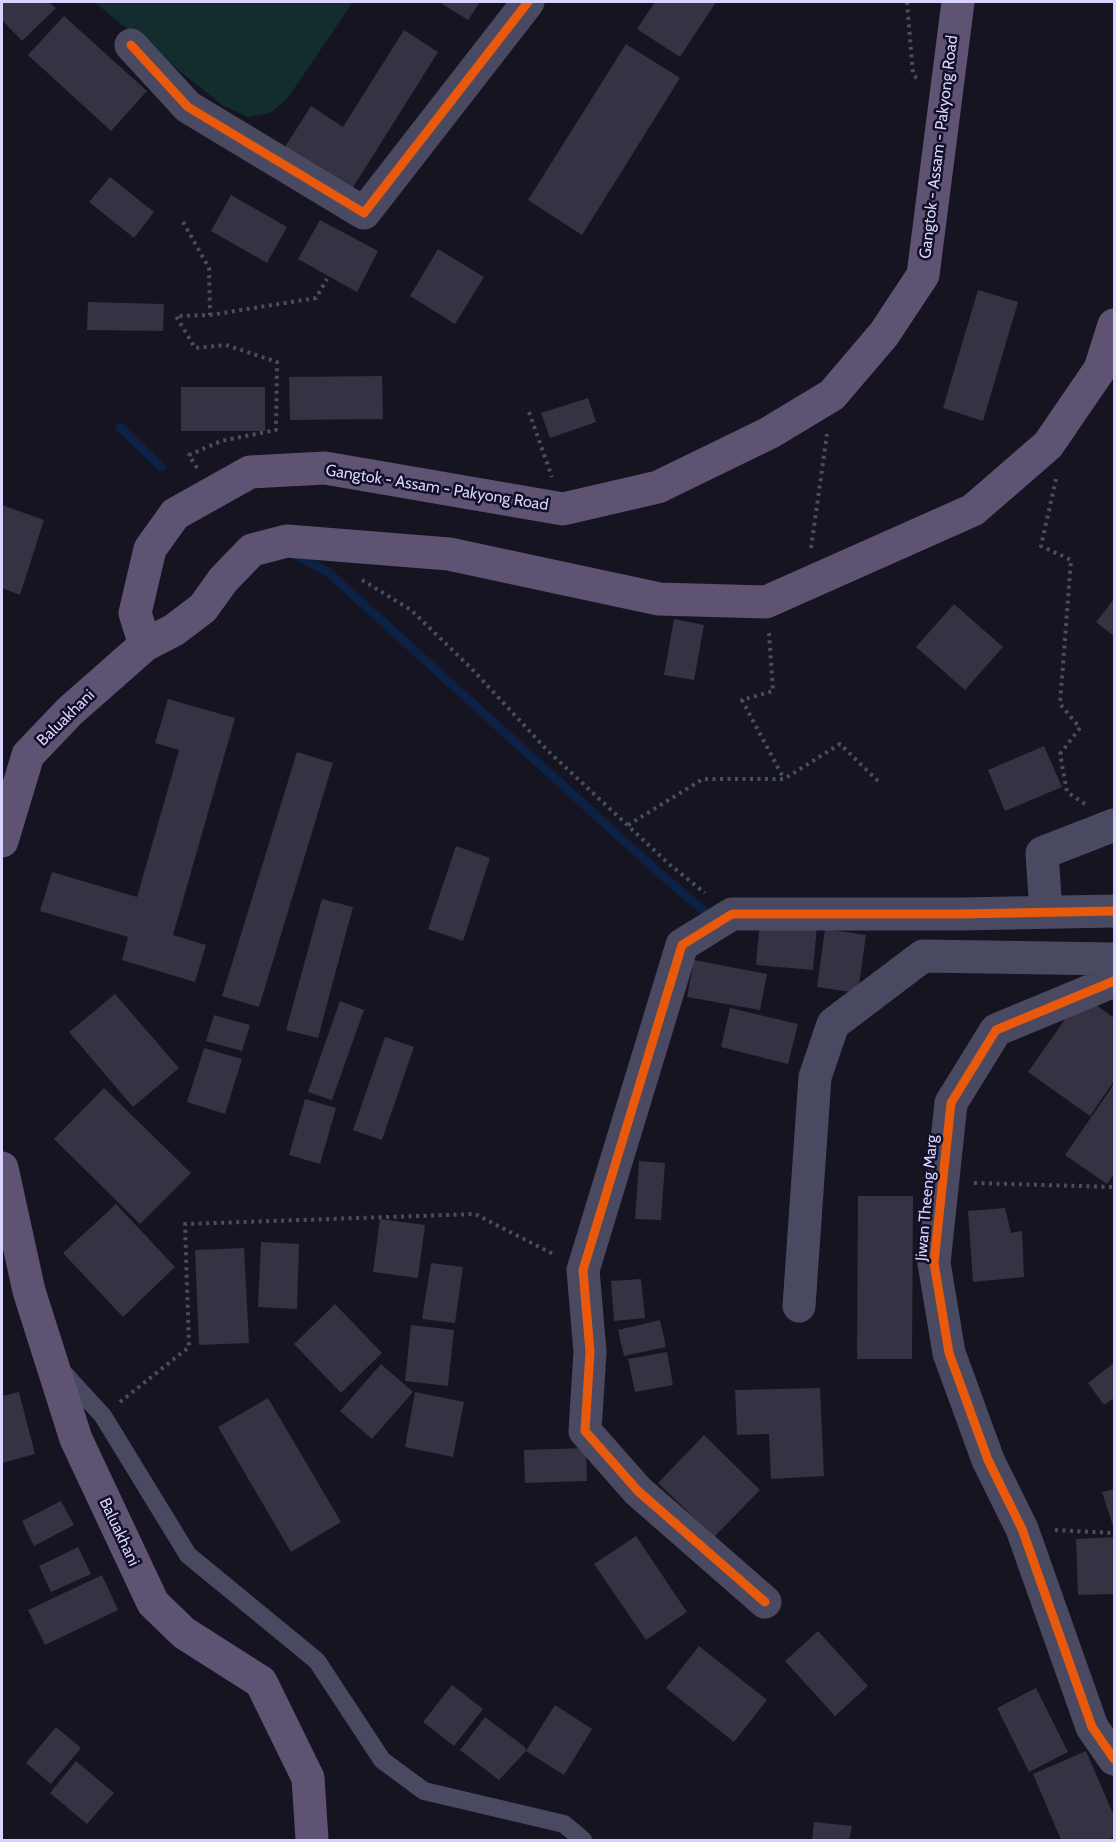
<!DOCTYPE html>
<style>
body{margin:0}
#map{position:relative;width:1116px;height:1842px;overflow:hidden;background:#161421;font-family:Cabin,sans-serif}
canvas{display:block}
.frame{position:absolute;inset:0;border:3px solid #d9d4ff;pointer-events:none}
</style>
<div id="map">
<canvas width="1116" height="1842"></canvas>
<div class="frame"></div>
</div>
<script>
const context = document.querySelector('canvas').getContext('2d');
context.lineJoin = 'round';
function fill(path, color) { context.fillStyle = color; context.fill(path, 'evenodd'); }
const poly = rows => new Path2D(rows.map(r => 'M' + r).join(''));
function trace(path, color, width, dash) { context.strokeStyle = color; context.lineWidth = width; context.lineCap = dash ? 'butt' : 'round'; context.setLineDash(dash || []); context.stroke(path); }
function write(font, color, halo, rows, align = 'center') {
  context.font = font + ' Cabin,sans-serif'; context.lineWidth = 5; context.setLineDash([]); context.textBaseline = 'middle'; context.strokeStyle = halo; context.fillStyle = color; for (const [text, x, y, turn = 0] of rows) {
    context.save(); context.translate(x, y); context.rotate((+turn || 0) * Math.PI / 180); context.textAlign = isNaN(turn) ? turn : align; if (halo) context.strokeText(text, 0, 0); context.fillText(text, 0, 0); context.restore();
  }
}
fill(poly([
 [94,2,353,2,287,99,270,113,248,117,222,105]
]), '#132c2d');
trace(poly([
 [120,427,161,467],
 [293,554,328,572,656,870,709,915]
]), '#0d2144', 9);
fill(poly([
 [2,2,49,2,56,8,22,41,2,20],
 [439,2,480,2,468,20],
 [655,2,716,2,680,57,637,29],
 [64,16,147,91,111,131,28,55],
 [404,30,438,52,352,189,285,147,311,106,343,127],
 [626,44,680,78,582,235,528,200],
 [110,177,154,212,134,238,89,202],
 [231,195,287,227,267,263,211,231],
 [320,220,378,251,357,292,298,259],
 [438,249,484,277,455,324,410,296],
 [978,290,1018,302,983,421,943,408],
 [88,302,164,304,163,331,87,330],
 [382,376,383,419,290,420,289,377],
 [181,387,265,387,265,431,181,431],
 [588,398,596,422,550,438,541,413],
 [2,505,44,520,20,595,2,588],
 [1114,599,1114,636,1096,622],
 [954,604,1003,647,965,690,916,647],
 [674,619,704,625,694,680,664,675],
 [168,699,235,718,173,935,206,945,195,982,122,960,128,937,40,911,52,872,137,897,179,750,155,743],
 [1044,746,1062,787,1005,811,988,770],
 [297,752,333,763,259,1007,222,996],
 [456,846,490,858,463,941,428,929],
 [322,899,353,907,318,1038,286,1030],
 [760,920,817,926,813,970,756,965],
 [825,929,866,935,858,993,817,987],
 [694,960,767,974,760,1010,687,997],
 [115,994,179,1068,133,1107,69,1032],
 [1082,995,1114,1018,1114,1081,1090,1116,1028,1072],
 [340,1001,364,1010,332,1100,308,1092],
 [730,1008,798,1024,788,1064,721,1047],
 [214,1015,250,1025,242,1051,206,1041],
 [385,1037,414,1047,382,1140,353,1130],
 [204,1048,242,1059,225,1114,187,1102],
 [1114,1084,1114,1174,1107,1184,1065,1155],
 [104,1088,191,1173,140,1224,54,1139],
 [305,1099,336,1108,320,1164,289,1155],
 [639,1161,665,1163,661,1220,635,1219],
 [858,1196,913,1196,912,1359,857,1359],
 [116,1204,175,1267,123,1317,63,1253],
 [1005,1208,1011,1233,1022,1231,1024,1277,973,1282,968,1211],
 [380,1219,425,1225,418,1278,373,1272],
 [261,1242,299,1244,297,1309,258,1307],
 [244,1248,249,1343,199,1345,195,1250],
 [431,1263,463,1267,455,1323,422,1319],
 [641,1279,645,1318,614,1321,611,1281],
 [335,1304,382,1353,341,1393,294,1344],
 [660,1320,666,1347,624,1356,618,1330],
 [411,1325,454,1330,448,1386,405,1381],
 [667,1352,673,1385,635,1392,628,1359],
 [1114,1363,1114,1398,1104,1405,1088,1383],
 [381,1364,413,1392,372,1439,340,1411],
 [820,1388,824,1476,771,1479,769,1434,737,1435,735,1390],
 [19,1392,35,1454,2,1463,2,1396],
 [415,1392,464,1402,453,1457,405,1447],
 [268,1398,341,1522,291,1552,218,1427],
 [704,1435,760,1490,714,1537,658,1483],
 [586,1448,587,1481,525,1483,524,1450],
 [1114,1489,1114,1529,1102,1492],
 [61,1501,74,1525,34,1546,22,1521],
 [636,1536,687,1612,646,1640,594,1564],
 [1114,1537,1114,1594,1078,1595,1076,1539],
 [78,1547,91,1574,51,1592,39,1566],
 [102,1575,118,1610,45,1645,28,1610],
 [818,1631,868,1686,835,1716,785,1661],
 [699,1646,767,1700,734,1742,666,1688],
 [452,1685,483,1709,454,1746,423,1722],
 [1036,1688,1068,1752,1029,1772,997,1708],
 [555,1705,592,1729,564,1775,526,1751],
 [485,1717,525,1747,526,1751,499,1780,460,1750],
 [56,1727,81,1748,51,1784,26,1763],
 [1086,1751,1114,1816,1114,1837,1106,1840,1061,1840,1033,1774],
 [76,1761,114,1793,87,1824,50,1793],
 [814,1822,852,1826,849,1840,812,1840]
]), '#343243');
trace(poly([
 [907,2,913,75,917,78],
 [183,222,209,268,210,315],
 [529,412,552,477],
 [197,468,189,455,221,441,276,430,277,362,226,345,195,348,176,316,210,315,316,298,327,279],
 [1056,479,1041,546,1071,560,1060,704,1080,728,1060,754,1067,792,1085,804],
 [811,548,827,434],
 [362,580,411,610,471,668,548,751,669,864,705,893],
 [769,633,773,691,742,700,784,779],
 [628,825,703,779,784,779,840,744,879,782],
 [974,1183,1114,1187],
 [120,1402,189,1347,185,1224,475,1214,555,1255],
 [1055,1530,1114,1533]
]), '#44505f', 4, [3, 4.5]);
trace(poly([
 [60,1369,103,1416,188,1555,317,1661,382,1760,424,1791,564,1824,583,1840]
]), '#4a4962', 18);
trace(poly([
 [131,45,188,107,364,213,528,2],
 [1046,912,1042,853,1114,825],
 [1114,981,996,1030,951,1103,934,1263,949,1353,988,1460,1022,1529,1092,1727,1114,1759],
 [799,1306,815,1077,833,1024,923,956,1114,959],
 [765,1602,638,1491,585,1431,590,1352,583,1270,682,945,732,914,960,914,1114,911]
]), '#4a4962', 33);
trace(poly([
 [145,645,135,613,150,549,175,514,250,472,325,468,563,509,658,487,769,433,832,395,884,334,923,275,958,2],
 [2,841,28,755,70,711,145,645,174,630,203,608,223,580,252,550,287,541,449,554,659,599,766,602,973,510,1048,445,1100,369,1114,325],
 [2,1168,29,1291,76,1439,153,1603,184,1633,261,1682,308,1778,312,1840]
]), '#5e5373', 33);
trace(poly([
 [131,45,188,107,364,213,528,2],
 [1114,981,996,1030,951,1103,934,1263,949,1353,988,1460,1022,1529,1092,1727,1114,1759],
 [765,1602,638,1491,585,1431,590,1352,583,1270,682,945,732,914,960,914,1114,911]
]), '#e8590c', 9);
write('16px', '#d9d4ff', '#130f26', [
 ["Gangtok - Assam - Pakyong Road",939,147,-83],
 ["Gangtok - Assam - Pakyong Road",437,488,9],
 ["Baluakhani",66,718,-44],
 ["Jiwan Theeng Marg",927,1198,-85],
 ["Baluakhani",119,1532,65]
]);
</script>
